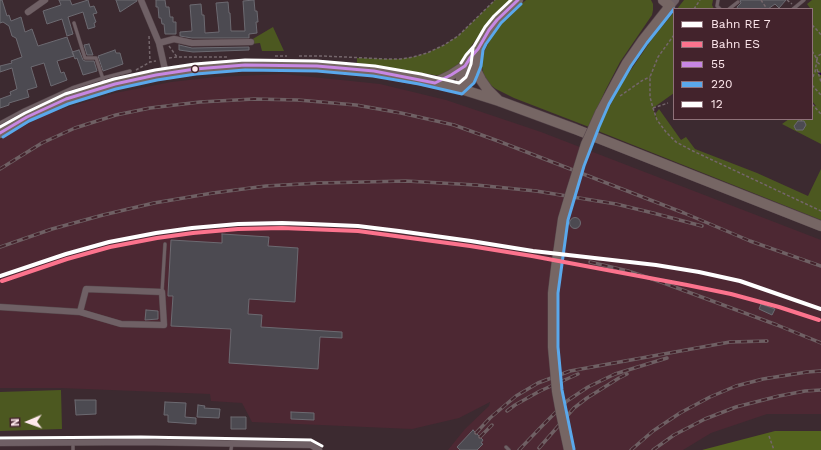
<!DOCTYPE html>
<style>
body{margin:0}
#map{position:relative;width:821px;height:450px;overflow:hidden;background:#3c2a30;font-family:"Work Sans",sans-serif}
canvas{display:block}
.legend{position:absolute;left:673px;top:8px;width:140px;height:112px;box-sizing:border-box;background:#43232c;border:1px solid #8e7179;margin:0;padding:5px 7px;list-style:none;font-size:12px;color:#fee7ec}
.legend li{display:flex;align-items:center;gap:8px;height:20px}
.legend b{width:20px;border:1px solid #8e7179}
.north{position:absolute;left:8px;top:402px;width:40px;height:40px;-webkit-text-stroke:3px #43232c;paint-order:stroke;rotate:268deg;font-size:11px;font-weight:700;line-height:16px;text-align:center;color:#fee7ec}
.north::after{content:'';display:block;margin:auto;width:14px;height:18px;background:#fee7ec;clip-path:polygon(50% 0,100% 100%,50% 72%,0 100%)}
</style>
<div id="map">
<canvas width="821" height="450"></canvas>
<ul class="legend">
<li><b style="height:5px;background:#fff"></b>Bahn RE 7</li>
<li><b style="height:5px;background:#fc738d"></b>Bahn ES</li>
<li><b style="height:5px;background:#c787e3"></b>55</li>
<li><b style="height:5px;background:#5aa8eb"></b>220</li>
<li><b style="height:5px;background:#fff"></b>12</li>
</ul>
<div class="north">N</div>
</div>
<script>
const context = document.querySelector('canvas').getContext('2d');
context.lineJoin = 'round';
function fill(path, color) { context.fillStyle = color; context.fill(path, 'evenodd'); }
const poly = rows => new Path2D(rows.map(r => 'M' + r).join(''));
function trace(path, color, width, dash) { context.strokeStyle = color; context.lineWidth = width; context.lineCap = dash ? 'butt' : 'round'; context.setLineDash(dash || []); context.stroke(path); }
fill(poly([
 [283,74,380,84,446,100,541,132,821,240,821,414,767,414,711,433,683,450,448,450,465,429,489,406,490,402,459,418,412,429,252,422,242,403,211,401,210,394,61,388,0,388,0,140,9,134,49,113,115,93,171,82,215,77]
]), '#4d2833');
fill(poly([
 [495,0,511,0,484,28,457,66,440,76,387,67,357,63,357,58,386,59,400,59,413,57,427,53,444,45,458,36],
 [526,0,651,0,653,4,653,10,652,15,620,62,605,91,589,127,514,98,496,89,489,84,484,76,482,67,482,59,485,50,491,38,499,26,513,11],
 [684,0,713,0,712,5,714,9,677,9],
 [812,0,821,0,821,144,782,124,789,119,812,119,812,106,816,106,812,101,812,9,809,9,810,8,807,4],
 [674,12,674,93,653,108,656,118,656,113,659,109,681,140,686,137,695,149,757,173,808,196,821,169,821,220,598,131,605,113,624,80,652,39],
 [273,27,284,51,262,51,260,43,251,44,251,40],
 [61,390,62,429,0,431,0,392]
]), '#4c5820');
fill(poly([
 [775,431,821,431,821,450,702,450]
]), '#54641e');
trace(poly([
 [819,73,821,74]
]), '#290742', 2);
const building = poly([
 [0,0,2,0,7,16,9,15,11,21,21,17,25,32,32,29,38,46,67,37,74,56,57,61,61,73,64,72,67,80,51,86,44,63,31,67,37,87,27,90,29,97,9,103,9,105,0,108,0,99,11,95,10,92,17,89,12,68,0,72,0,66,12,63,11,61,22,57,16,38,12,36,9,26,3,22,0,23,0,0],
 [59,0,70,0,72,5,88,0,90,7,94,6,97,13,93,14,96,22,94,23,95,27,88,29,83,12,68,17,73,34,67,36,62,19,47,24,43,11,61,5,59,0],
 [116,0,137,0,137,1,120,12,116,0],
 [156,0,165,0,166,7,169,7,170,17,173,17,173,22,176,22,176,34,165,34,164,24,162,24,161,18,159,18,158,7,156,7,156,0],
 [254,0,255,11,257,11,258,22,256,22,257,33,249,34,249,38,192,38,180,36,180,32,192,31,190,5,201,4,202,15,204,15,205,33,219,32,216,3,228,2,229,13,230,13,231,31,245,31,243,1,254,0],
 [740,0,786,0,779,8,775,4,768,9,738,9,737,7,741,3,740,0],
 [89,44,93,55,87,55,84,45,89,44],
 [179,45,192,48,249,47,249,50,193,52,179,50,179,45],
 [79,50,83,60,85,61,94,61,97,71,83,75,77,58,75,59,72,52,79,50],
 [115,50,116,53,120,53,123,64,103,71,98,56,115,50],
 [798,121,804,121,806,125,803,130,796,130,794,126,798,121],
 '569.5 223a5.5 5.5 0 1 1 11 0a5.5 5.5 0 1 1-11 0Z',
 [222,234,269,237,268,246,298,248,295,302,249,299,248,314,262,315,261,327,342,332,342,338,320,337,318,369,229,363,231,329,171,326,173,296,168,296,168,294,171,240,222,243,222,234],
 [761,304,775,309,772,315,759,309,761,304],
 [146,310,158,311,158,319,145,320,146,310],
 [75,400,96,400,96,414,76,415,75,400],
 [165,402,186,403,185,417,196,418,196,424,168,422,168,415,164,415,165,402],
 [198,405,205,406,204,408,220,409,219,418,197,417,198,405],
 [291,412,314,413,314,420,291,419,291,412],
 [231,417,246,417,246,429,231,429,231,417],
 [473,430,483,440,481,443,483,444,477,450,460,450,457,447,473,430]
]);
fill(building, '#4c4a51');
trace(building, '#6c6a71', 1);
const service = poly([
 [718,0,717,6,720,9],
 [729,9,738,2],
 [793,9,804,0],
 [74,23,85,58,96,58,105,85],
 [0,123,24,110,72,88,103,78,130,71],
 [162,292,165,244],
 [73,442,73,450],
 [506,447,509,450],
 [231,450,232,443]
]);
const minor = poly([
 [141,0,159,43,166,74],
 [28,12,45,0],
 [159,43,174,39,192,43,251,42],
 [0,307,80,312,121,324,164,325,162,292,86,289,80,312],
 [0,443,141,442,311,445,319,450]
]);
const tertiary = poly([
 [670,6,675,0]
]);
const primary = poly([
 [476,65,477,72,481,80,488,90,498,100],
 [435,83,451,75,465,66],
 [461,89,461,79,462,72,470,58,478,49,489,30,497,20,518,0],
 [461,89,470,80,473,74,476,65,478,49],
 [600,113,616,83,627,63,643,40,670,6,663,0],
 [0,133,27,117,45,108,66,99,115,84,156,75,192,70,245,65,297,65,317,66,374,71,435,83,461,89,499,101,575,129,821,226]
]);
trace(service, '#56464b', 4);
trace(minor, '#56464b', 7);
trace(tertiary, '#56464b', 9);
trace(primary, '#56464b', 11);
trace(poly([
 [761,0,767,9],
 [787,0,792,4],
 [694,9,700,0],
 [812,25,818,31,821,35],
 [674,35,658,57,650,77,650,97,653,108,657,120,666,132,676,142,691,150,821,211],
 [149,36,150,62],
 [169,46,177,57],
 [812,51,817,59,815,72,812,79],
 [821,54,818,56,817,59,818,63,821,65],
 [275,56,287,56],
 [299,56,324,56,386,59,400,59,413,57,427,53,444,45,458,36,495,0],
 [169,58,177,57,227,57],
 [817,69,821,82],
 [136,70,150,62,156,61],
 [817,71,821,73],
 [812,85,821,95],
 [620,96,643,80,650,77],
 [812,104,821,114],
 [653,108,668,103],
 [801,121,802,119],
 [769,436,774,450]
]), '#74666b', 1.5, [3, 2]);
trace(service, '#6f6065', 3);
trace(minor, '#6f6065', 6);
trace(tertiary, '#6f6065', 8);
trace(primary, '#766664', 10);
const rail = poly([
 [0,169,16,159,42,143,75,128,116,115,150,108,200,102,254,99,298,100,356,105,401,113,454,125,498,141,684,213,750,241,821,266],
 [0,247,52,229,103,215,154,203,213,193,266,186,320,183,406,181,476,185,536,191,616,204,653,213,702,226],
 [590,262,628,271,661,282,777,325,821,343],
 [507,411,515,405,540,391,578,374],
 [476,433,490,418,516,396,538,383,570,371,730,342,767,341],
 [480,437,492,425],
 [539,448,574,408,587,398,619,378,627,374],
 [519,450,542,426,567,401,588,387,615,374,667,358],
 [631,450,653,431,680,413,710,397,736,386,763,379,807,372,821,371],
 [653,450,674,435,705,419,736,407,779,396,805,391,821,390]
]);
trace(rail, '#6f6064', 3.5);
trace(rail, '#43232c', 2, [6]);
const primaryBridge = poly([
 [569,450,561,413,557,391,553,347,553,293,556,268,563,219,571,192,586,144,600,113]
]);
trace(primaryBridge, '#56464b', 11, []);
trace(primaryBridge, '#766664', 10);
trace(poly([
 [0,133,27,117,66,99,115,84,156,75,195,69,245,65,317,66,374,71,435,83,451,75,465,66,470,58,478,49,489,30,497,20,518,0]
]), '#c787e3', 3);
trace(poly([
 [3,137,29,121,68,104,116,89,157,80,196,74,245,70,317,71,373,76,419,84,462,94,474,83,477,76,481,66,483,50,486,44,501,23,521,4],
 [574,449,562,390,558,347,558,293,568,220,584,166,599,127,609,104,631,66,647,43,674,9]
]), '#5aa8eb', 3);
trace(poly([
 [461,63,466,55,474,46,485,27,494,16,511,0],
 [0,127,25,113,65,94,114,79,155,70,195,64,245,60,317,61,375,66,421,74,459,83,466,77,468,72,471,64,473,48],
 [0,438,141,437,311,440,322,446]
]), '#fff', 3);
trace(poly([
 [0,276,66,254,109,242,156,233,192,228,238,224,282,223,311,224,358,226,399,231,471,241,533,251,656,265,699,272,740,281,821,309]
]), '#fff', 4);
trace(poly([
 [2,281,67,259,110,247,157,238,193,233,238,229,282,228,358,231,470,246,532,256,687,285,731,294,779,307,819,320]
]), '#fc738d', 4);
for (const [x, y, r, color] of [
 [195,69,3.5,"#fee7ec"]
]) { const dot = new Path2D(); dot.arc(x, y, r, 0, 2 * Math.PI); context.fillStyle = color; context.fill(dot); trace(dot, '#43232c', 1.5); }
</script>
